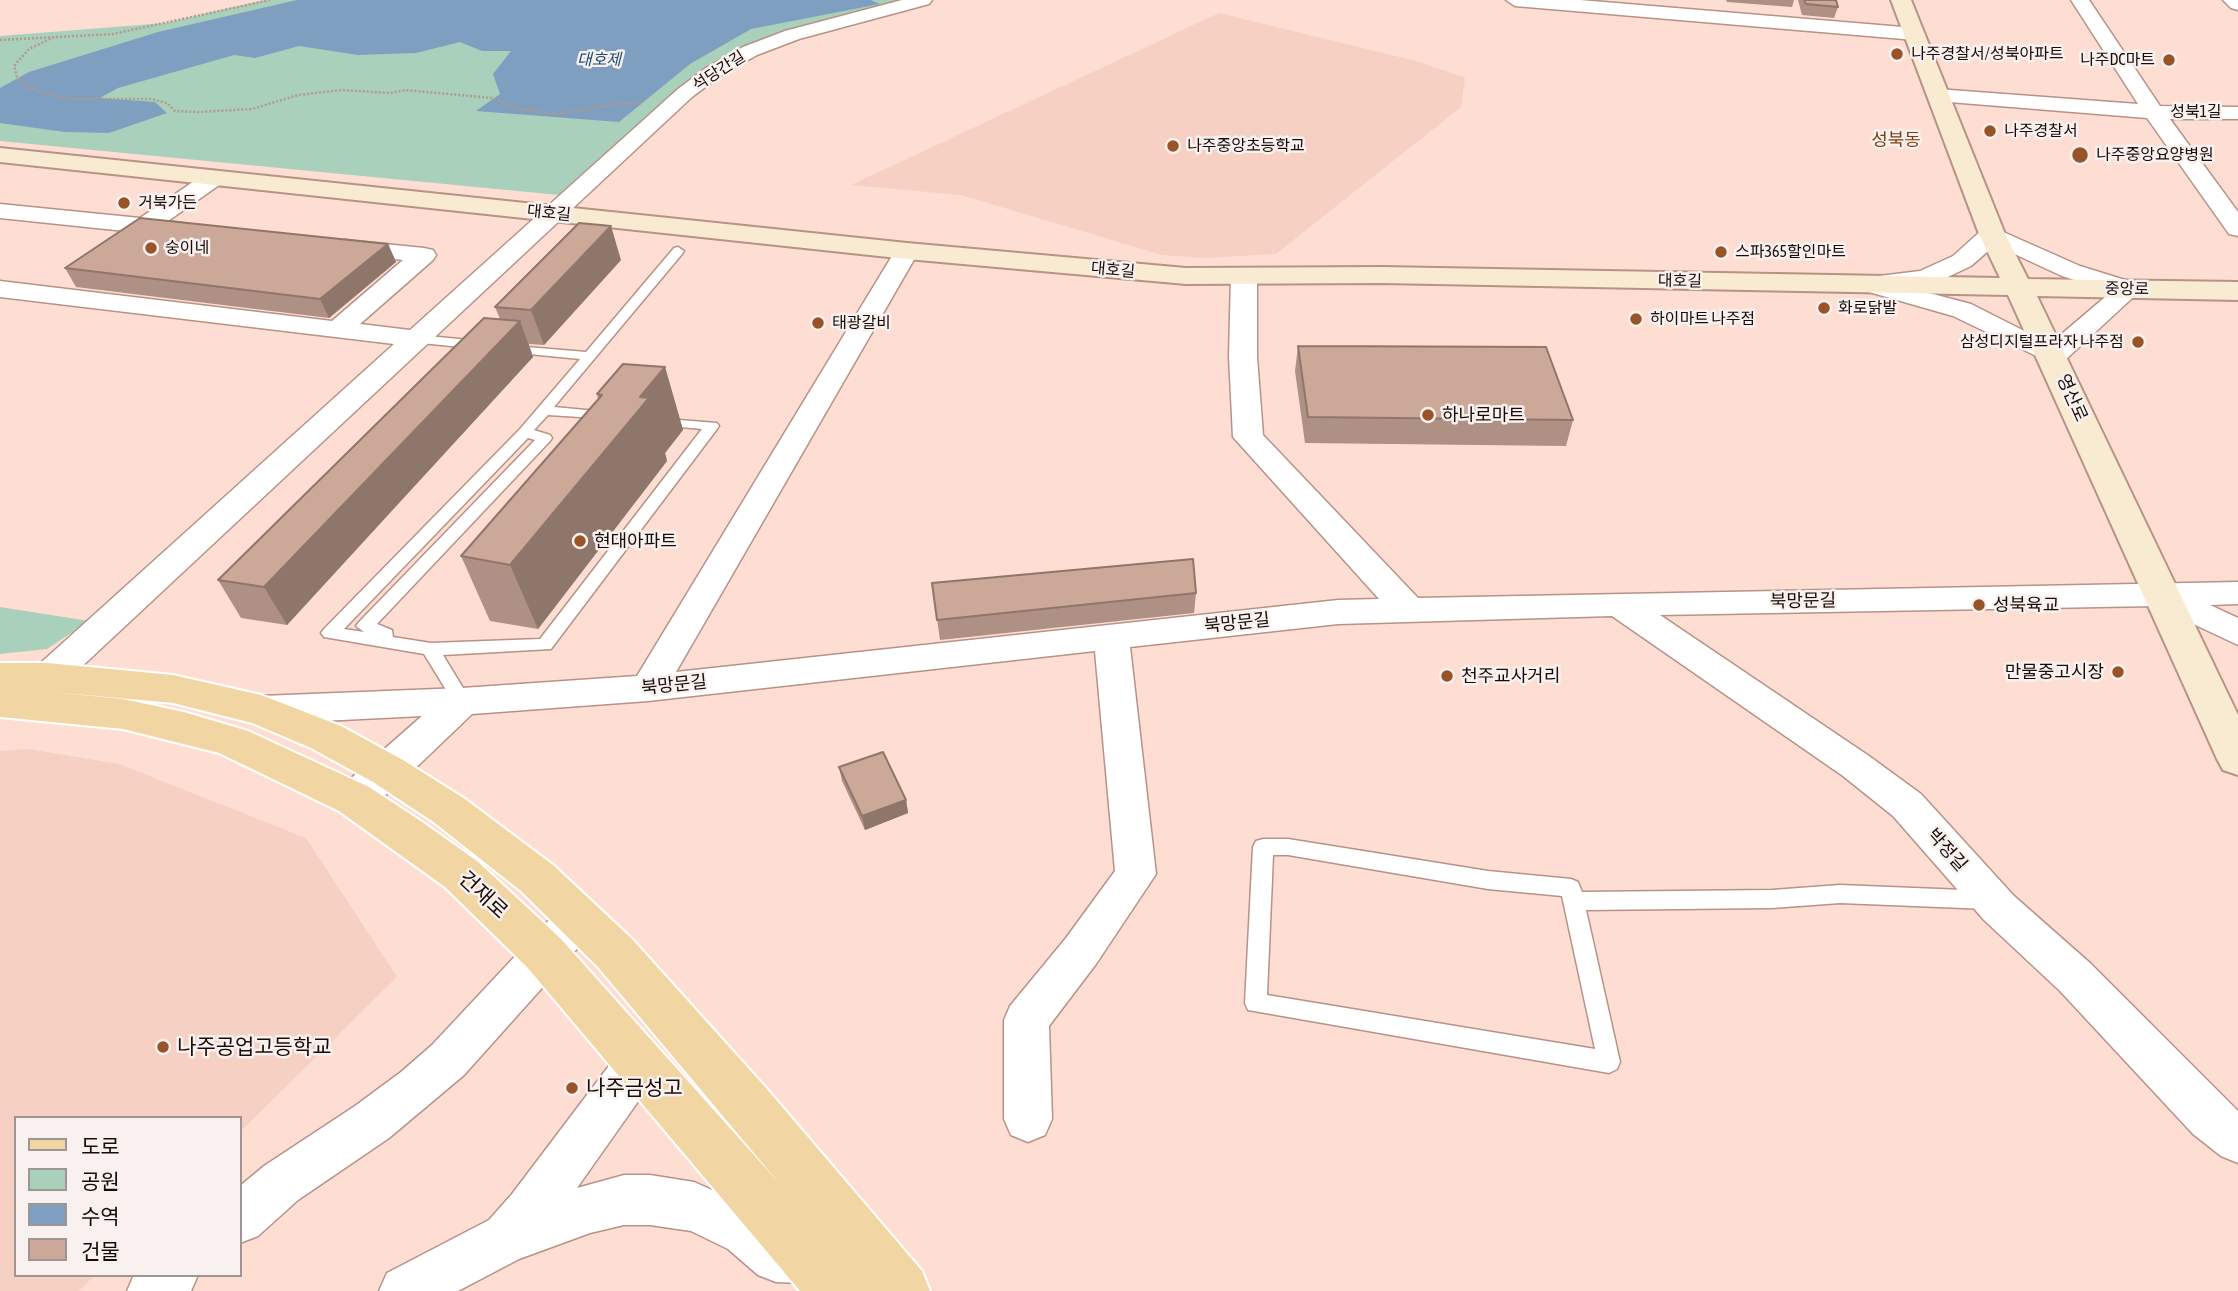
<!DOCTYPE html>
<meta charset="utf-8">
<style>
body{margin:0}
#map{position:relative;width:2238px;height:1291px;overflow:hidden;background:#feded3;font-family:"Asap Condensed","Noto Sans KR",sans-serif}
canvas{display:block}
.legend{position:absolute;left:14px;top:1116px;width:228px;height:161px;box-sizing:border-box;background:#f9f1ef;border:2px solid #9f9593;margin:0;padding:9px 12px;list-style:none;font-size:21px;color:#180c08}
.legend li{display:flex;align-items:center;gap:14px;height:35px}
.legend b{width:35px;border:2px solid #9f9593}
</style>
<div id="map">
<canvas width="2238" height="1291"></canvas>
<ul class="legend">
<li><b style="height:9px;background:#f1d6a3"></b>도로</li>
<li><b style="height:19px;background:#a9d0bb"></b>공원</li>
<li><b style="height:19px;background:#7e9fbf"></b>수역</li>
<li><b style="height:19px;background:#cca899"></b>건물</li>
</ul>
</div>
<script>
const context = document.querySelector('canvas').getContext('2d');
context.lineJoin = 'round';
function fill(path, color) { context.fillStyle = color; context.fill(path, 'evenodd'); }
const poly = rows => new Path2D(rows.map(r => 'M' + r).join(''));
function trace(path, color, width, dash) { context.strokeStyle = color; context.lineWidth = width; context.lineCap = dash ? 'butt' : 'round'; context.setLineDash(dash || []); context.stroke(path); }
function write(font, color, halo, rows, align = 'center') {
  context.font = font + ' "Asap Condensed","Noto Sans KR",sans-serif'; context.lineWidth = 5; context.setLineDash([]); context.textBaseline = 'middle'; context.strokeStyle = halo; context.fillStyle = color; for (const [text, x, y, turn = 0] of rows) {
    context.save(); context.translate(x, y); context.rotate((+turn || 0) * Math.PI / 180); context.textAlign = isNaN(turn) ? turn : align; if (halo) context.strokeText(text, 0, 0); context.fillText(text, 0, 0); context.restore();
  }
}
fill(poly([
 [1219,13,1420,62,1465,78,1461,107,1276,254,1204,258,1162,255,961,195,851,185],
 [28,749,119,764,306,838,397,977,240,1132,240,1118,16,1118,16,1275,95,1275,79,1291,0,1291,0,751]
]), '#f5d0c3');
fill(poly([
 [264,0,906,0,780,33,724,58,569,196,0,141,0,36,165,23],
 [0,607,89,621,47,649,0,654]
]), '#a9d0bb');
fill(poly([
 [297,0,871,0,880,4,751,29,690,64,619,122,476,111,500,94,493,74,511,51,482,51,460,42,416,53,358,55,299,46,255,58,234,55,118,88,100,98,155,102,167,113,109,133,65,132,0,123,0,88,29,72,158,32]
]), '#7e9fbf');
const lane = poly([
 [678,247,684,251,682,254,554,407,607,412,612,413,614,416,612,419,548,415,534,430,550,435,552,438,550,441,377,624,392,630,393,637,431,643,540,639,702,429,659,425,652,421,654,418,717,423,719,426,717,429,551,649,443,655,471,701,468,706,462,708,456,706,424,654,324,637,321,633,324,629,520,429,580,359,508,352,503,351,503,345,586,352,674,248,678,247],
 [528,438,535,440,359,622,356,626,364,632,344,629,528,438],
 [417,335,480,341,487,345,480,349,412,342,410,339,417,335],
 [1263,839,1288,839,1488,871,1571,879,1578,882,1582,892,1772,890,1840,885,1988,891,1995,894,1998,900,1995,906,1988,909,1840,903,1772,908,1586,910,1620,1062,1617,1069,1609,1073,1248,1010,1245,1003,1253,847,1256,841,1263,839],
 [1273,855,1288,855,1488,889,1562,896,1595,1049,1267,995,1273,855]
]);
const street = poly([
 [902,0,932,0,929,4,799,39,757,55,720,76,692,97,61,686,48,690,35,686,30,677,35,668,394,344,0,297,0,281,332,321,403,260,336,252,333,247,336,242,345,240,424,248,433,250,436,255,433,260,360,324,410,330,678,89,706,68,743,47,785,31,902,0],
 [1506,0,1580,0,1915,28,1925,34,1915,40,1515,6,1506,0],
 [2071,0,2089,0,2160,106,2238,107,2238,119,2170,119,2238,212,2238,236,2229,234,2147,118,1937,101,1930,99,1927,95,1930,91,1937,89,2138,104,2071,0],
 [2223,0,2238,0,2238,10,2231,8,2223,0],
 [214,171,222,173,225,178,222,183,168,221,187,224,190,229,187,234,178,236,150,233,137,238,128,236,125,231,0,218,0,204,140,218,206,173,214,171],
 [1992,227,2080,266,2138,284,2142,289,2063,362,2053,364,1953,316,1862,290,1858,285,1862,280,1871,277,1920,271,1953,256,1983,229,1992,227],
 [1995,245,2062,276,2111,292,2050,344,1971,304,1910,288,1935,283,1971,266,1995,245],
 [907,244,916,246,919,251,676,672,1338,600,1379,599,1233,437,1229,357,1231,276,1235,271,1244,268,1253,271,1257,276,1257,357,1263,435,1418,598,2238,582,2238,604,2210,605,2238,618,2238,645,2155,606,1660,615,1869,756,1921,794,2014,896,2090,963,2238,1111,2238,1163,2221,1156,2193,1134,2060,991,1984,920,1893,816,1843,776,1612,616,1338,624,1130,647,1156,874,1096,964,1049,1026,1052,1119,1045,1135,1028,1142,1011,1135,1004,1119,1004,1020,1010,1006,1066,938,1115,871,1095,651,648,701,472,714,402,781,368,810,354,814,340,810,335,799,340,788,422,716,261,724,248,720,243,710,248,700,261,696,462,688,637,676,895,251,898,246,907,244],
 [578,900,593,905,599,918,593,931,464,1075,389,1138,298,1200,258,1236,240,1243,240,1186,264,1166,355,1106,401,1072,432,1045,563,905,578,900],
 [640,1040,656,1046,663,1061,656,1076,577,1188,624,1175,650,1175,694,1182,764,1213,786,1232,802,1233,820,1240,827,1258,820,1276,802,1283,776,1282,758,1275,728,1249,691,1231,650,1225,624,1225,590,1233,519,1259,458,1291,379,1291,387,1273,489,1220,512,1194,624,1046,640,1040],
 [134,1275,198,1275,191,1291,127,1291,134,1275]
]);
const secondary = poly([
 [1891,0,1911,0,2005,234,2028,279,2238,282,2238,300,2037,296,2238,715,2238,775,2223,770,2217,759,2008,295,1382,283,1186,284,907,259,0,162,0,148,907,243,1186,268,1382,267,2000,278,1979,234,1891,0]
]);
const primary = poly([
 [0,663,48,663,173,675,261,695,341,726,403,760,465,799,553,865,632,939,766,1088,922,1271,930,1291,800,1291,527,967,445,887,339,811,219,753,123,729,0,717,0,663],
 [42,691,173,703,252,723,311,748,373,782,435,823,521,891,598,967,779,1183,561,939,477,861,422,822,369,787,248,731,184,712,123,699,42,691]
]);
trace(lane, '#b79286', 3);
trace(street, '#b79286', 3);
trace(secondary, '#b79286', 4);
trace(primary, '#fff', 4);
trace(poly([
 [54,37,29,49,14,66,17,77,28,88,68,99,151,99,167,103,175,111,198,112,252,109,298,95,341,90,391,93,405,90,492,98,519,109,555,114,625,103,642,104],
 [0,40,113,34,270,0]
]), '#b29990', 2.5, [2, 2]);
fill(lane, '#fff');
fill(street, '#fff');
fill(secondary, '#f8ebd1');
fill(primary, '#f1d6a3');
fill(poly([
 [1726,0,1794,0,1792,7,1727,2],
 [1798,0,1836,0,1838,7,1834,18,1802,15],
 [388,244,396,262,329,318,76,287,65,268],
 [621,260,544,345,529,344,533,357,287,625,241,618,218,580,500,319,495,307],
 [1298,346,1573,420,1566,446,1305,443,1295,371],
 [665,367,683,430,665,453,667,461,538,629,490,621,461,556,598,399,597,394],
 [932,583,1196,593,1194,613,940,640],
 [839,767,906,800,908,813,865,830,842,781]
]), '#af9084');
fill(poly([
 [611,226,621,260,544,345,531,310],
 [388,244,396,262,329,318,320,299],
 [520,321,533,357,287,625,264,587],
 [665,367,683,430,665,453,667,461,538,629,510,565,640,397],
 [906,800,908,813,865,830,862,816]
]), '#8f766b');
const building = poly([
 [1804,0,1836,0,1838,7,1806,4,1804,0],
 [140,218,388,244,320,299,65,268,140,218],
 [579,223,611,226,531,310,495,307,579,223],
 [484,318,520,321,264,587,218,580,484,318],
 [1298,346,1546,347,1573,420,1308,417,1298,346],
 [623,364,665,367,640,397,649,398,510,565,461,556,602,395,597,394,623,364],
 [1193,559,1196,593,937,620,932,583,1193,559],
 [883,752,906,800,862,816,839,767,883,752]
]);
fill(building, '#cca899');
trace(building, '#8f766b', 2);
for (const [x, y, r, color] of [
 [1897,54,7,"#985326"],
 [2169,60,7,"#985326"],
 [1990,131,7,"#985326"],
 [1173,146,7,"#985326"],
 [2080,155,9,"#985326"],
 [124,203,7,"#985326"],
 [151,248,7,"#985326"],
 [1721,252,7,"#985326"],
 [1824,308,7,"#985326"],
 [1636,319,7,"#985326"],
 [818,323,7,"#985326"],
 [2138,342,7,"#985326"],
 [1428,415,7,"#985326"],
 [580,541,7,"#985326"],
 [1979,605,7,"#985326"],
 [2118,672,7,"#985326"],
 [1447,676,7,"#985326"],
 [163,1047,7,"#985326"],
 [572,1088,7,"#985326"]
]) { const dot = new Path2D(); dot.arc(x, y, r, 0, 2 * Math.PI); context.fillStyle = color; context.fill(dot); trace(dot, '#f9f1ef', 2.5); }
write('16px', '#180c08', '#f9f1ef', [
 ["나주경찰서/성북아파트",1911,54],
 ["나주DC마트",2155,60,"right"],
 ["나주경찰서",2004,131],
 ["나주중앙초등학교",1187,146],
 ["나주중앙요양병원",2096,155],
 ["거북가든",138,203],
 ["숭이네",165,248],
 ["스파365할인마트",1735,252],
 ["화로닭발",1838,308],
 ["하이마트 나주점",1650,319],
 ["태광갈비",832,323],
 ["삼성디지털프라자 나주점",2124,342,"right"]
], 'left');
write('italic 16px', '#194b76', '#f9f1ef', [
 ["대호제",599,60]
]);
write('16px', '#180c08', '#f9f1ef', [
 ["석당간길",719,71,-33],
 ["성북1길",2196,112],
 ["대호길",549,213,6],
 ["대호길",1113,270,5],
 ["대호길",1680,281,1],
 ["중앙로",2127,289,1]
]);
write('18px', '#7a3e12', '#f9f1ef', [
 ["성북동",1896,140]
]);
write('18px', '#180c08', '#f9f1ef', [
 ["영산로",2072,398,66],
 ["북망문길",1803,601,-1],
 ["북망문길",1237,623,-6],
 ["북망문길",674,685,-6],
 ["박정길",1947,850,48]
]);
write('18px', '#180c08', '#f9f1ef', [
 ["하나로마트",1442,415],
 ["현대아파트",594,541],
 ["성북육교",1993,605],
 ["만물중고시장",2104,672,"right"],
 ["천주교사거리",1461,676]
], 'left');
write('21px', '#180c08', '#f9f1ef', [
 ["건재로",483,895,43]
]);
write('21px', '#180c08', '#f9f1ef', [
 ["나주공업고등학교",177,1047],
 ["나주금성고",586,1088]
], 'left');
</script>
